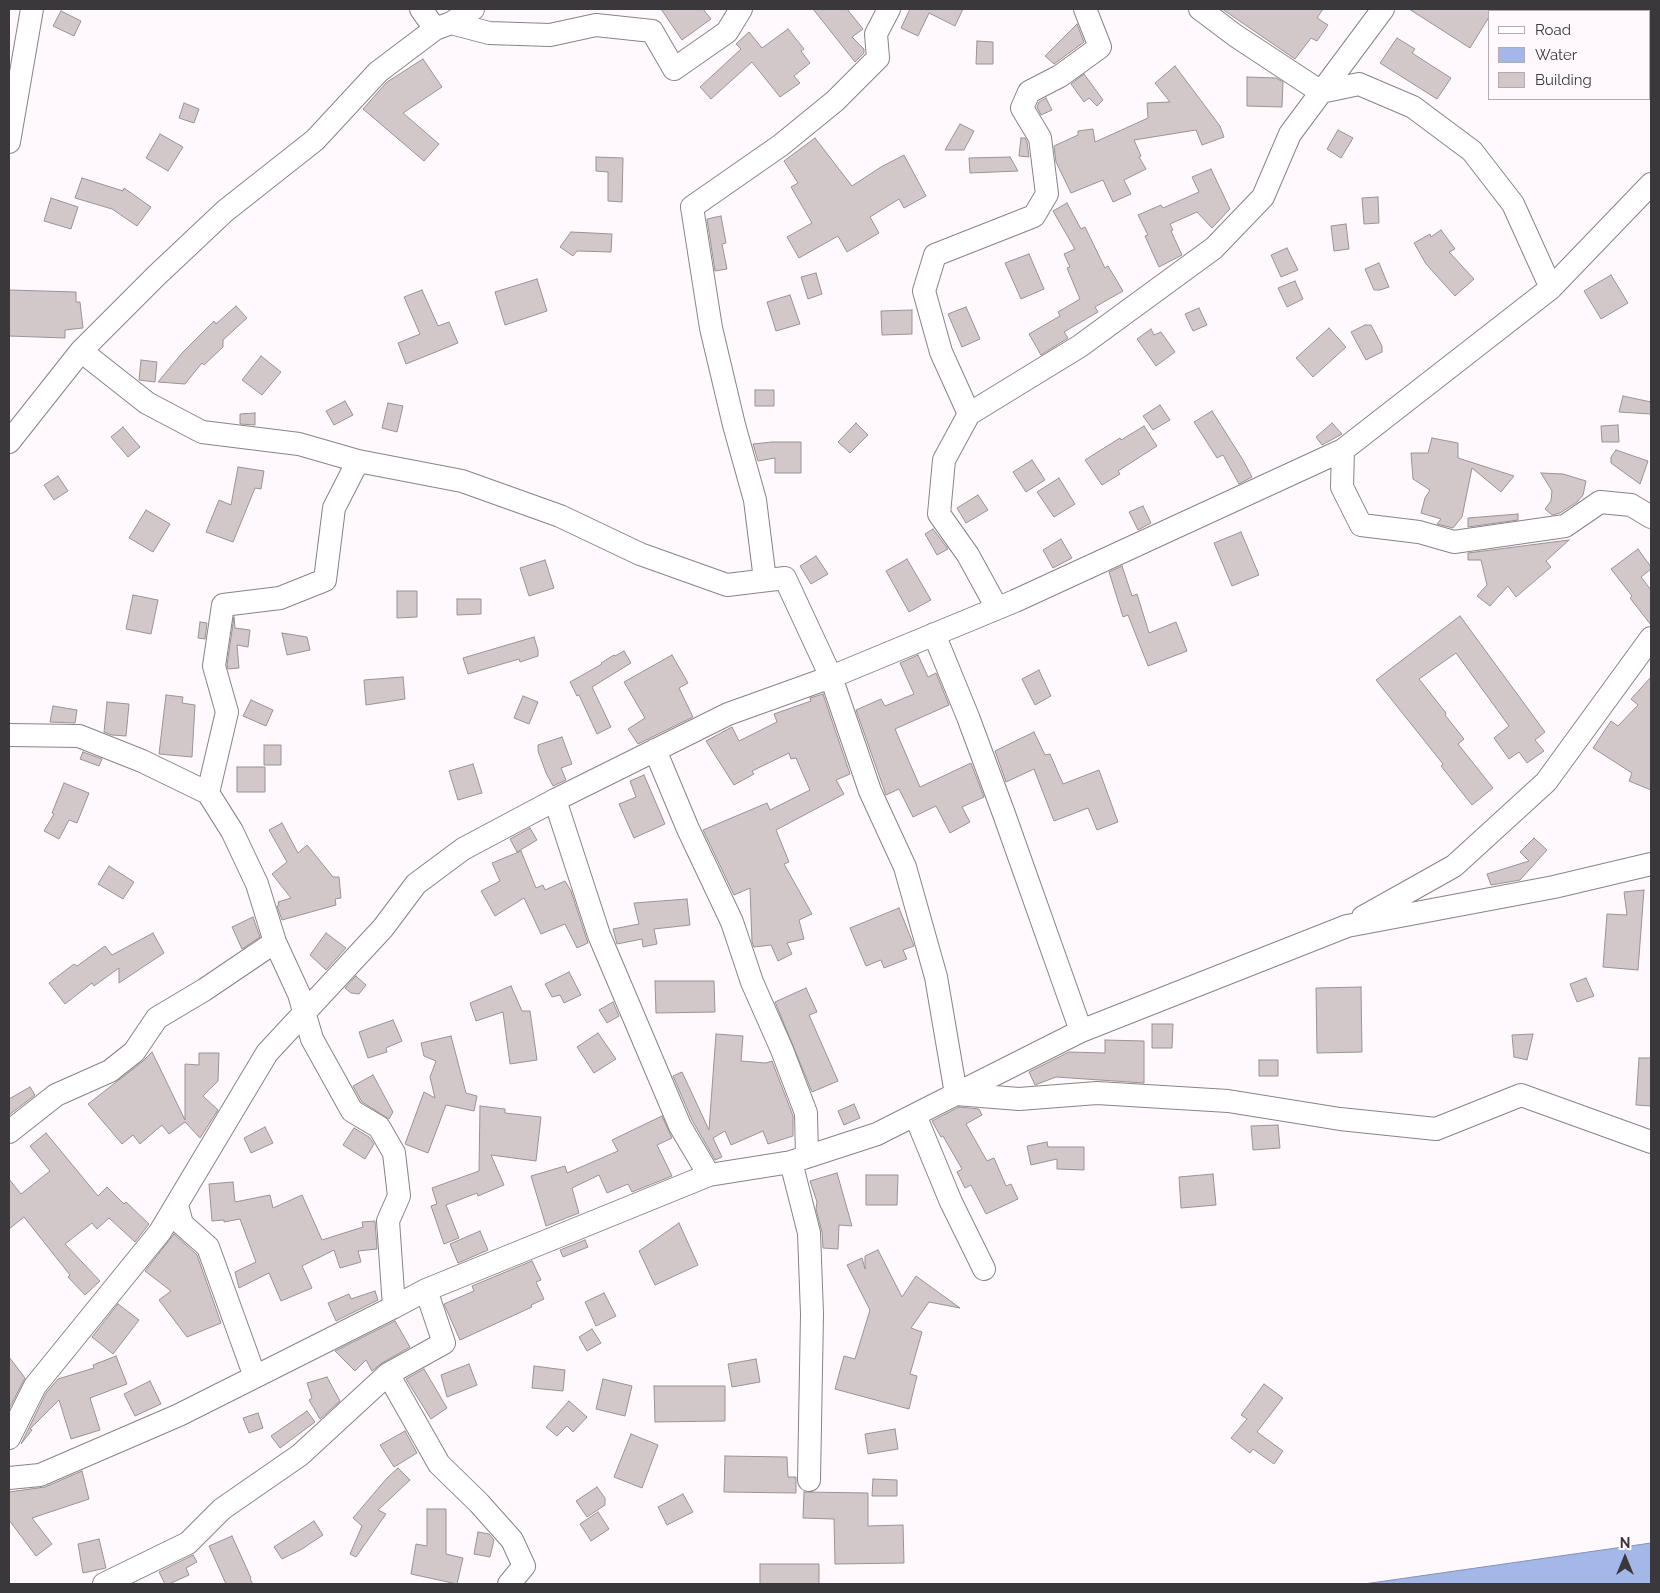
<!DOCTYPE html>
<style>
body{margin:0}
#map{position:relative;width:1660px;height:1593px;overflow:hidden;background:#fff9fe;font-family:Raleway,sans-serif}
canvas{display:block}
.frame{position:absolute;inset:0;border:10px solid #3b383b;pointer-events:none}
.legend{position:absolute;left:1488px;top:10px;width:162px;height:90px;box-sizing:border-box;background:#fff9fe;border:1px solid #b1acb0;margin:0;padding:6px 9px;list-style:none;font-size:15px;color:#3b383b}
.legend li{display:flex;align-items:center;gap:10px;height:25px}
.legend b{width:25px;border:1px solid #b1acb0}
.north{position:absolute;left:1600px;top:1533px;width:50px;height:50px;-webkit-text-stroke:4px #fff9fe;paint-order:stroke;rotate:0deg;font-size:14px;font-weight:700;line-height:20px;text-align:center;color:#3b383b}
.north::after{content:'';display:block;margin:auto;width:18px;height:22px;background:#3b383b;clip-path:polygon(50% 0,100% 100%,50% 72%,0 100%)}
</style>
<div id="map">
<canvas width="1660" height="1593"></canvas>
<div class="frame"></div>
<ul class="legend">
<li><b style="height:6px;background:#fff"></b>Road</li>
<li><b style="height:14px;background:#a3b8e9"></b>Water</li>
<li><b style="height:14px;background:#d2c8ca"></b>Building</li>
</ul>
<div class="north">N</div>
</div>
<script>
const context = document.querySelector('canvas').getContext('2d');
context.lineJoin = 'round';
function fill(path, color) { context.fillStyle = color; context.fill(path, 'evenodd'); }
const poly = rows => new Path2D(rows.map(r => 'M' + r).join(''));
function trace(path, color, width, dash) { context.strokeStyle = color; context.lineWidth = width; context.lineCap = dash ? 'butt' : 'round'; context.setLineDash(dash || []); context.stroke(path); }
const water = poly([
 [1651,1543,1651,1584,1364,1584,1651,1543]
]);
fill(water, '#a3b8e9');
trace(water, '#8492b5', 1);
const building = poly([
 [661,9,703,9,711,19,682,40,661,9],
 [813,9,847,9,863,29,852,37,864,49,864,53,855,62,813,9],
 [910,9,963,9,955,26,929,13,918,36,901,28,910,9],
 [1222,9,1323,9,1317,18,1328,25,1317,41,1311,38,1295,59,1222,9],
 [1409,9,1494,9,1492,11,1489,11,1489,17,1470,48,1409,9],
 [61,11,81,21,74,36,53,26,61,11],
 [1077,24,1084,42,1054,64,1045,56,1077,24],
 [788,29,804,49,801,51,810,63,794,76,800,83,780,97,752,62,711,99,700,87,741,49,736,44,749,32,762,48,788,29],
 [1397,38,1415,49,1412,53,1451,78,1437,99,1380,63,1397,38],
 [977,41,993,42,993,64,976,64,977,41],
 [423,59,442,87,403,113,439,144,424,161,363,109,387,82,423,59],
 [1175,66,1220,126,1224,137,1202,145,1196,130,1134,140,1141,156,1139,157,1146,169,1124,180,1131,194,1113,202,1103,180,1071,193,1056,162,1054,146,1078,135,1078,131,1093,129,1095,142,1148,118,1147,103,1170,102,1155,83,1175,66],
 [1084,74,1103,100,1097,106,1089,98,1084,102,1071,84,1084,74],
 [1247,77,1276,78,1283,82,1282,107,1247,106,1247,77],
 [1046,98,1052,110,1041,115,1037,107,1039,102,1046,98],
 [184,103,199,109,194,123,179,118,184,103],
 [960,124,974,131,964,150,945,150,960,124],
 [1338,130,1353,138,1341,158,1327,149,1338,130],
 [160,134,183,147,168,171,146,158,160,134],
 [815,138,852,186,881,167,904,155,926,196,904,208,899,199,870,217,879,233,847,252,838,236,799,258,787,237,812,223,791,187,798,183,784,161,815,138],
 [1021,138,1025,138,1027,142,1029,157,1019,156,1021,138],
 [596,157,623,158,622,202,608,201,608,172,596,171,596,157],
 [1010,157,1018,171,970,173,969,158,1010,157],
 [1211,169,1230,209,1212,228,1197,212,1170,224,1173,230,1171,231,1182,255,1159,267,1145,236,1148,235,1138,215,1161,205,1163,208,1199,192,1192,177,1211,169],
 [82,178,123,191,124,188,151,207,137,226,112,209,75,198,82,178],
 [1378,197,1379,223,1364,224,1362,198,1378,197],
 [51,198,78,207,71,229,44,221,51,198],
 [1067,203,1081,229,1085,227,1105,268,1108,266,1123,291,1095,307,1098,312,1064,332,1068,338,1041,355,1029,334,1060,316,1058,312,1080,299,1067,268,1070,267,1064,254,1075,249,1053,211,1067,203],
 [721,216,726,243,722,244,727,269,715,271,707,219,721,216],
 [1346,224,1349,249,1334,251,1331,226,1346,224],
 [1441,230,1455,249,1449,252,1474,279,1455,296,1426,264,1414,243,1430,234,1431,237,1441,230],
 [571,232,612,234,611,252,577,251,573,256,560,247,571,232],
 [1287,248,1298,270,1281,277,1271,255,1287,248],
 [1029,254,1044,289,1021,299,1005,263,1029,254],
 [1379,263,1389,287,1380,290,1374,290,1365,269,1379,263],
 [816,273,822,294,808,299,801,277,816,273],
 [1611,275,1628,303,1601,319,1584,291,1611,275],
 [537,279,547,311,505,325,495,292,537,279],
 [1295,281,1303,299,1287,307,1278,288,1295,281],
 [9,290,76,292,76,302,80,302,83,328,65,330,65,338,9,336,9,290],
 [422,290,438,326,449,322,458,343,406,364,398,343,420,334,404,297,422,290],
 [790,295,800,324,776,331,767,302,790,295],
 [236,306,247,318,223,340,223,347,204,365,202,363,185,384,158,382,183,352,214,321,216,324,236,306],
 [966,307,980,339,962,347,948,314,966,307],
 [1199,308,1207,325,1193,331,1185,314,1199,308],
 [912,310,912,334,882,335,881,311,912,310],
 [1365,325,1371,325,1382,346,1382,352,1366,360,1351,332,1365,325],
 [1329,328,1346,347,1313,377,1296,358,1329,328],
 [1151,329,1154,335,1161,332,1175,352,1156,366,1137,339,1151,329],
 [261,356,281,372,262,395,242,380,261,356],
 [141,360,157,362,155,382,139,380,141,360],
 [755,390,774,390,774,406,755,406,755,390],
 [1623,396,1651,402,1651,414,1619,412,1623,396],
 [345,401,353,415,334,425,326,411,345,401],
 [388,403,403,406,397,432,382,428,388,403],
 [1160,405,1170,420,1153,430,1143,416,1160,405],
 [1212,411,1243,460,1252,477,1239,484,1223,455,1217,458,1194,422,1212,411],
 [255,413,255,425,240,424,240,414,255,413],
 [856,423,868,435,850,453,838,442,856,423],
 [1332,423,1342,434,1322,445,1316,437,1332,423],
 [1618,425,1619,442,1602,442,1601,426,1618,425],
 [1144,426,1157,446,1118,471,1120,474,1102,485,1085,460,1120,438,1121,440,1144,426],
 [123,427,140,447,128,457,111,437,123,427],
 [1432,438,1458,443,1458,458,1514,476,1501,492,1472,468,1462,517,1453,528,1437,524,1441,519,1421,513,1425,498,1430,490,1413,479,1411,453,1428,453,1432,438],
 [772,442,801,442,801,473,775,473,775,458,758,461,753,444,772,442],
 [1616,450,1648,461,1640,484,1611,463,1611,457,1616,450],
 [1032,460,1045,480,1026,492,1013,472,1032,460],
 [238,467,264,471,261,489,255,488,233,542,206,532,219,500,231,505,238,467],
 [1541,473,1563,474,1586,481,1583,495,1577,502,1560,513,1552,515,1545,509,1551,501,1552,491,1541,473],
 [58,476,68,491,54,500,44,485,58,476],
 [1059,478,1075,504,1054,517,1037,492,1059,478],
 [978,495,988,510,966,523,957,508,978,495],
 [1143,506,1151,523,1138,530,1129,512,1143,506],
 [146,510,170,524,153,552,129,538,146,510],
 [1518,514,1518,520,1468,527,1468,518,1518,514],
 [933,529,948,549,937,555,925,534,933,529],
 [1241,532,1259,575,1232,586,1214,543,1241,532],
 [1061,539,1072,558,1053,568,1043,550,1061,539],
 [1569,540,1546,561,1551,567,1516,597,1508,586,1490,606,1477,596,1487,585,1481,560,1468,560,1468,553,1569,540],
 [1638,549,1651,567,1651,569,1641,577,1651,590,1651,625,1630,598,1632,596,1611,569,1638,549],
 [816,556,828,574,811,584,800,566,816,556],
 [907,559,931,600,909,612,886,571,907,559],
 [545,560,554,588,529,596,520,568,545,560],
 [1122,566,1132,596,1137,594,1149,633,1176,622,1187,651,1148,666,1128,615,1123,617,1109,572,1122,566],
 [397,591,417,591,417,617,397,618,397,591],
 [133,595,158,600,151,634,126,629,133,595],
 [457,599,481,599,481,614,457,615,457,599],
 [1460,616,1545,732,1535,740,1544,751,1527,763,1519,752,1509,759,1494,738,1509,726,1456,653,1419,679,1446,713,1445,715,1464,739,1458,744,1493,788,1472,805,1441,766,1443,764,1376,680,1460,616],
 [234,617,235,628,250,630,248,647,237,645,239,668,228,669,227,665,234,617],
 [200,622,207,623,205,639,198,638,200,622],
 [282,633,307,637,310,650,287,655,282,633],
 [534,637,538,650,538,656,520,662,519,659,468,674,463,658,534,637],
 [624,651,631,663,592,687,611,727,597,734,579,695,577,696,570,682,602,664,601,663,614,655,615,656,624,651],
 [672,655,688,683,679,688,693,717,638,744,628,729,645,718,624,682,672,655],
 [918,655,928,677,936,673,949,705,895,729,920,787,971,763,984,797,962,807,970,822,950,833,936,806,913,817,899,789,886,795,856,710,881,699,885,706,914,694,900,663,918,655],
 [1039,670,1051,696,1035,705,1022,679,1039,670],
 [403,677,405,699,366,705,364,680,403,677],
 [1651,677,1651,790,1629,781,1632,773,1593,748,1611,721,1618,726,1638,705,1631,699,1651,677],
 [823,694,850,774,836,780,844,794,776,830,789,862,784,864,812,914,799,920,804,939,787,943,792,954,778,961,771,945,754,947,752,942,750,888,734,895,703,830,767,803,770,810,810,790,796,758,791,759,789,753,752,771,754,774,734,785,706,741,732,727,739,741,777,722,774,714,811,701,810,698,823,694],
 [166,695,183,697,182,703,195,705,192,757,159,754,166,695],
 [523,696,538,702,529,724,514,718,523,696],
 [251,700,273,710,266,726,243,716,251,700],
 [107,702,129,704,126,736,112,735,104,732,107,702],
 [53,706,77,710,75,723,50,722,53,706],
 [1034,732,1045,755,1050,754,1063,784,1099,770,1118,822,1097,830,1088,808,1054,821,1034,769,1006,782,995,751,1034,732],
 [562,737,572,764,561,768,566,780,553,786,546,773,538,751,538,745,562,737],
 [264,745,281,745,281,765,264,765,264,745],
 [83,752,102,759,99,766,80,759,83,752],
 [473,764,482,793,458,800,449,771,473,764],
 [237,767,265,767,265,792,237,792,237,767],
 [644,775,665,824,634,838,619,804,636,797,630,781,644,775],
 [64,783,89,793,77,823,69,820,59,839,44,831,54,814,52,813,64,783],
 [282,823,298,853,307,845,333,877,339,877,341,898,335,899,336,905,282,920,277,906,279,905,278,902,291,898,272,874,287,862,269,830,282,823],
 [530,828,537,840,517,852,510,839,530,828],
 [1534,838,1547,850,1520,880,1491,885,1487,874,1529,861,1520,852,1534,838],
 [521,851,536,888,543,885,545,890,565,881,571,891,588,943,577,948,565,924,541,934,524,898,495,916,481,891,500,881,492,863,521,851],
 [109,866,134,882,123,899,98,884,109,866],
 [1644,890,1638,970,1603,967,1607,914,1627,915,1624,892,1644,890],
 [687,899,690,925,654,929,657,944,643,947,642,939,617,944,613,929,639,924,634,903,687,899],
 [899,908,914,946,903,950,907,959,884,968,881,960,866,966,850,928,899,908],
 [253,917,260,937,242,949,232,927,253,917],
 [153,933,164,953,119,983,119,968,94,986,92,983,65,1004,49,983,74,964,77,966,105,946,112,955,153,933],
 [326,933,346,948,326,970,310,955,326,933],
 [569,972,581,995,564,1003,560,995,552,997,545,984,569,972],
 [356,976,366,985,359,994,351,993,345,988,356,976],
 [1586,978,1594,996,1577,1002,1570,984,1586,978],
 [655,981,714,981,715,1012,656,1013,655,981],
 [511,986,522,1011,530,1011,537,1060,510,1064,503,1012,476,1021,470,1003,511,986],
 [1361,987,1362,1052,1317,1053,1316,988,1361,987],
 [806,988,817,1012,809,1015,838,1081,812,1092,775,1002,806,988],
 [613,1002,619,1016,607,1023,599,1010,613,1002],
 [393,1020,402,1041,386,1048,387,1052,368,1058,359,1032,393,1020],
 [1152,1024,1173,1024,1172,1048,1152,1048,1152,1024],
 [598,1033,616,1059,594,1073,577,1047,598,1033],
 [716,1034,743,1036,741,1061,766,1063,772,1061,793,1116,793,1136,768,1144,763,1131,731,1145,725,1131,713,1138,722,1157,715,1160,692,1120,673,1076,682,1072,709,1130,716,1034],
 [1533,1034,1527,1060,1514,1057,1512,1035,1533,1034],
 [451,1036,466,1093,477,1096,474,1111,446,1105,428,1153,405,1144,424,1092,435,1098,430,1077,436,1061,424,1056,421,1043,451,1036],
 [1105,1040,1144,1041,1144,1083,1056,1077,1035,1085,1029,1072,1069,1052,1105,1053,1105,1040],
 [152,1052,185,1120,185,1064,199,1065,199,1053,219,1053,218,1081,203,1096,218,1110,200,1138,185,1122,169,1134,162,1125,140,1144,133,1135,122,1144,88,1104,142,1062,152,1052],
 [1639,1058,1651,1058,1651,1106,1636,1105,1639,1058],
 [1259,1060,1278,1060,1278,1076,1259,1076,1259,1060],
 [373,1075,393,1112,389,1119,362,1102,353,1086,373,1075],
 [30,1087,35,1095,9,1115,9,1099,30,1087],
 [854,1104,860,1118,844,1125,838,1111,854,1104],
 [480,1106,505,1109,505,1113,541,1117,536,1161,491,1155,504,1185,478,1196,477,1193,446,1205,459,1238,444,1244,431,1206,437,1204,432,1188,479,1171,480,1106],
 [959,1107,979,1109,982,1115,966,1124,987,1161,994,1158,1006,1186,1011,1184,1018,1199,986,1214,971,1185,965,1188,957,1172,962,1169,943,1136,941,1137,932,1121,959,1107],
 [662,1116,672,1138,657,1145,672,1176,632,1192,628,1184,607,1193,599,1175,572,1188,579,1213,546,1226,531,1176,565,1166,567,1173,618,1151,612,1140,662,1116],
 [1278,1125,1280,1148,1253,1150,1251,1126,1278,1125],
 [265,1127,273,1143,251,1153,244,1138,265,1127],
 [354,1128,369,1137,374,1144,365,1159,343,1145,354,1128],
 [46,1133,98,1196,107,1187,124,1204,126,1202,149,1224,135,1242,109,1218,97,1229,92,1223,65,1244,100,1281,85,1295,68,1277,70,1275,24,1217,9,1229,9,1179,21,1194,50,1171,30,1146,46,1133],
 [1047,1142,1048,1147,1084,1147,1084,1170,1057,1169,1057,1159,1031,1165,1027,1146,1047,1142],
 [837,1173,852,1226,839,1225,838,1249,823,1248,822,1232,816,1209,817,1202,810,1181,837,1173],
 [1213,1174,1216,1205,1181,1208,1179,1177,1213,1174],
 [866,1175,898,1175,897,1205,866,1205,866,1175],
 [233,1182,235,1202,270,1195,273,1208,302,1195,322,1240,363,1227,362,1222,375,1221,377,1249,358,1251,361,1262,340,1268,334,1250,302,1266,312,1288,281,1301,269,1273,239,1288,235,1272,256,1262,240,1219,224,1222,224,1220,212,1221,209,1184,233,1182],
 [679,1223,698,1265,655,1285,639,1251,679,1223],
 [480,1231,488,1250,458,1263,450,1244,480,1231],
 [174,1234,197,1255,221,1323,187,1337,159,1300,171,1291,145,1271,174,1234],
 [585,1240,588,1247,563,1257,560,1250,585,1240],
 [878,1250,902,1297,916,1276,960,1308,929,1302,911,1328,922,1332,910,1374,917,1376,909,1409,835,1389,844,1356,855,1359,870,1310,847,1265,862,1258,865,1269,865,1256,878,1250],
 [532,1261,541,1280,536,1282,544,1299,531,1305,532,1307,460,1340,444,1304,474,1291,472,1286,532,1261],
 [375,1291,378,1300,336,1321,328,1303,349,1294,351,1299,375,1291],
 [604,1293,616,1316,596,1326,585,1302,604,1293],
 [118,1304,139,1320,113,1354,92,1337,118,1304],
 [395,1321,410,1347,382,1363,372,1371,366,1360,355,1371,335,1351,395,1321],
 [592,1329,601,1343,587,1351,579,1337,592,1329],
 [116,1356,127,1384,90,1398,100,1430,71,1439,59,1400,30,1429,32,1430,21,1444,46,1393,58,1379,94,1368,93,1365,116,1356],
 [9,1357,25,1378,9,1409,9,1357],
 [756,1359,760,1382,732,1387,728,1364,756,1359],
 [469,1364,477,1385,447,1397,441,1375,469,1364],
 [534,1366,565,1370,563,1391,532,1388,534,1366],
 [424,1369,447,1408,431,1419,406,1379,424,1369],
 [327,1377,340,1401,320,1419,309,1400,312,1398,307,1383,327,1377],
 [603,1379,632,1386,625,1416,596,1409,603,1379],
 [150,1381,161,1404,135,1416,124,1394,150,1381],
 [1264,1384,1283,1398,1257,1432,1283,1451,1274,1464,1253,1449,1250,1453,1231,1438,1247,1419,1241,1415,1264,1384],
 [654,1386,725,1386,725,1421,655,1422,654,1386],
 [569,1401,587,1417,573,1432,567,1426,557,1436,546,1427,569,1401],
 [307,1411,315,1422,280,1448,271,1436,307,1411],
 [258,1413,263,1428,249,1433,243,1418,258,1413],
 [895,1429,898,1449,868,1454,865,1434,895,1429],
 [405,1431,417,1453,394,1467,380,1445,405,1431],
 [631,1434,658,1445,642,1488,614,1477,631,1434],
 [725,1456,787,1457,788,1477,796,1477,796,1493,724,1492,725,1456],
 [398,1468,410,1480,378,1510,386,1514,356,1557,350,1554,362,1526,353,1518,387,1478,398,1468],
 [82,1471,89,1499,32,1518,52,1544,36,1556,9,1520,9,1492,45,1487,82,1471],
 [873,1479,897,1480,897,1496,872,1496,873,1479],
 [597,1487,605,1498,605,1505,587,1517,576,1501,597,1487],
 [804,1492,868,1493,868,1526,903,1525,904,1563,835,1564,834,1519,803,1518,804,1492],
 [683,1494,693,1512,667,1525,658,1507,683,1494],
 [427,1509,446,1509,446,1554,463,1558,457,1584,411,1574,416,1544,427,1546,427,1509],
 [598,1512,609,1529,591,1541,580,1524,598,1512],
 [314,1521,323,1535,302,1549,282,1559,274,1547,314,1521],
 [478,1532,489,1534,494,1540,490,1557,474,1554,478,1532],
 [232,1536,251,1578,250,1579,253,1584,226,1584,209,1546,232,1536],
 [99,1539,106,1568,83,1573,78,1544,99,1539],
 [193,1555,197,1562,186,1568,189,1575,169,1584,165,1584,159,1572,193,1555],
 [760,1564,819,1564,819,1584,760,1584,760,1564]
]);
fill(building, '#d2c8ca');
trace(building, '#9b9294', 1);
const minor = poly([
 [421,9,435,29],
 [1200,9,1236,36,1321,92,1359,84,1413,107,1472,151,1513,204,1551,288],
 [451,23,489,33,550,35,596,25,652,31,674,69,727,32,741,9],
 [9,142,32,9],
 [81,351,147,403,202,432,299,444,358,461,462,481,560,516,640,554,727,585,785,578,831,677,870,791,905,867,936,977,956,1094,1081,1031,1347,926,1554,887,1651,864],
 [969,414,941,352,924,291,935,255,1034,216,1047,194,1040,138,1022,108,1029,92,1060,76,1100,47,1085,9],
 [9,442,81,351,157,275,225,211,315,140,378,72,435,29,451,23,473,9],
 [1343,450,1342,487,1361,525,1419,532,1454,542,1565,526,1600,502,1631,505,1651,517],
 [765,580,755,500,734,425,711,328,692,207,781,145,835,101,878,58,876,34,889,9],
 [997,608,968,555,939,514,944,460,969,414,1080,346,1214,248,1263,197,1290,134,1383,9],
 [934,634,968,717,1004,814,1081,1031],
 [9,735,79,736,142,761,208,793,232,831,257,884,275,942,299,994,312,1039,352,1111,379,1127,394,1153,399,1196,388,1221,394,1307],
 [655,750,688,829,732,922,752,982,782,1050,806,1113,807,1156],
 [208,793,227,712,214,666,223,605,280,598,325,580,334,508,358,461],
 [555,800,599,935,680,1126,709,1175],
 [1363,917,1454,866,1546,782,1651,638],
 [915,1115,951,1202,984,1269],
 [9,1132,56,1095,110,1071,134,1052,157,1018,204,990,275,942],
 [791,1162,809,1233,812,1314,809,1480],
 [177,1205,182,1224,208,1247,255,1377],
 [426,1290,444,1343,388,1374,439,1464,479,1503,512,1540,524,1566,509,1584],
 [9,1438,35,1386,160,1232,267,1053,383,928,416,884,463,849,555,800,728,714,831,677,1015,601,1343,450,1551,288,1651,184],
 [9,1478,40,1475,179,1415,394,1307,426,1290,709,1175,791,1162,877,1134,956,1094,1019,1099,1097,1093,1228,1101,1340,1119,1436,1129,1521,1095,1651,1142],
 [104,1584,188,1543,222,1509,300,1455,388,1374]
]);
trace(minor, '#898388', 24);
trace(minor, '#fff', 22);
</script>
